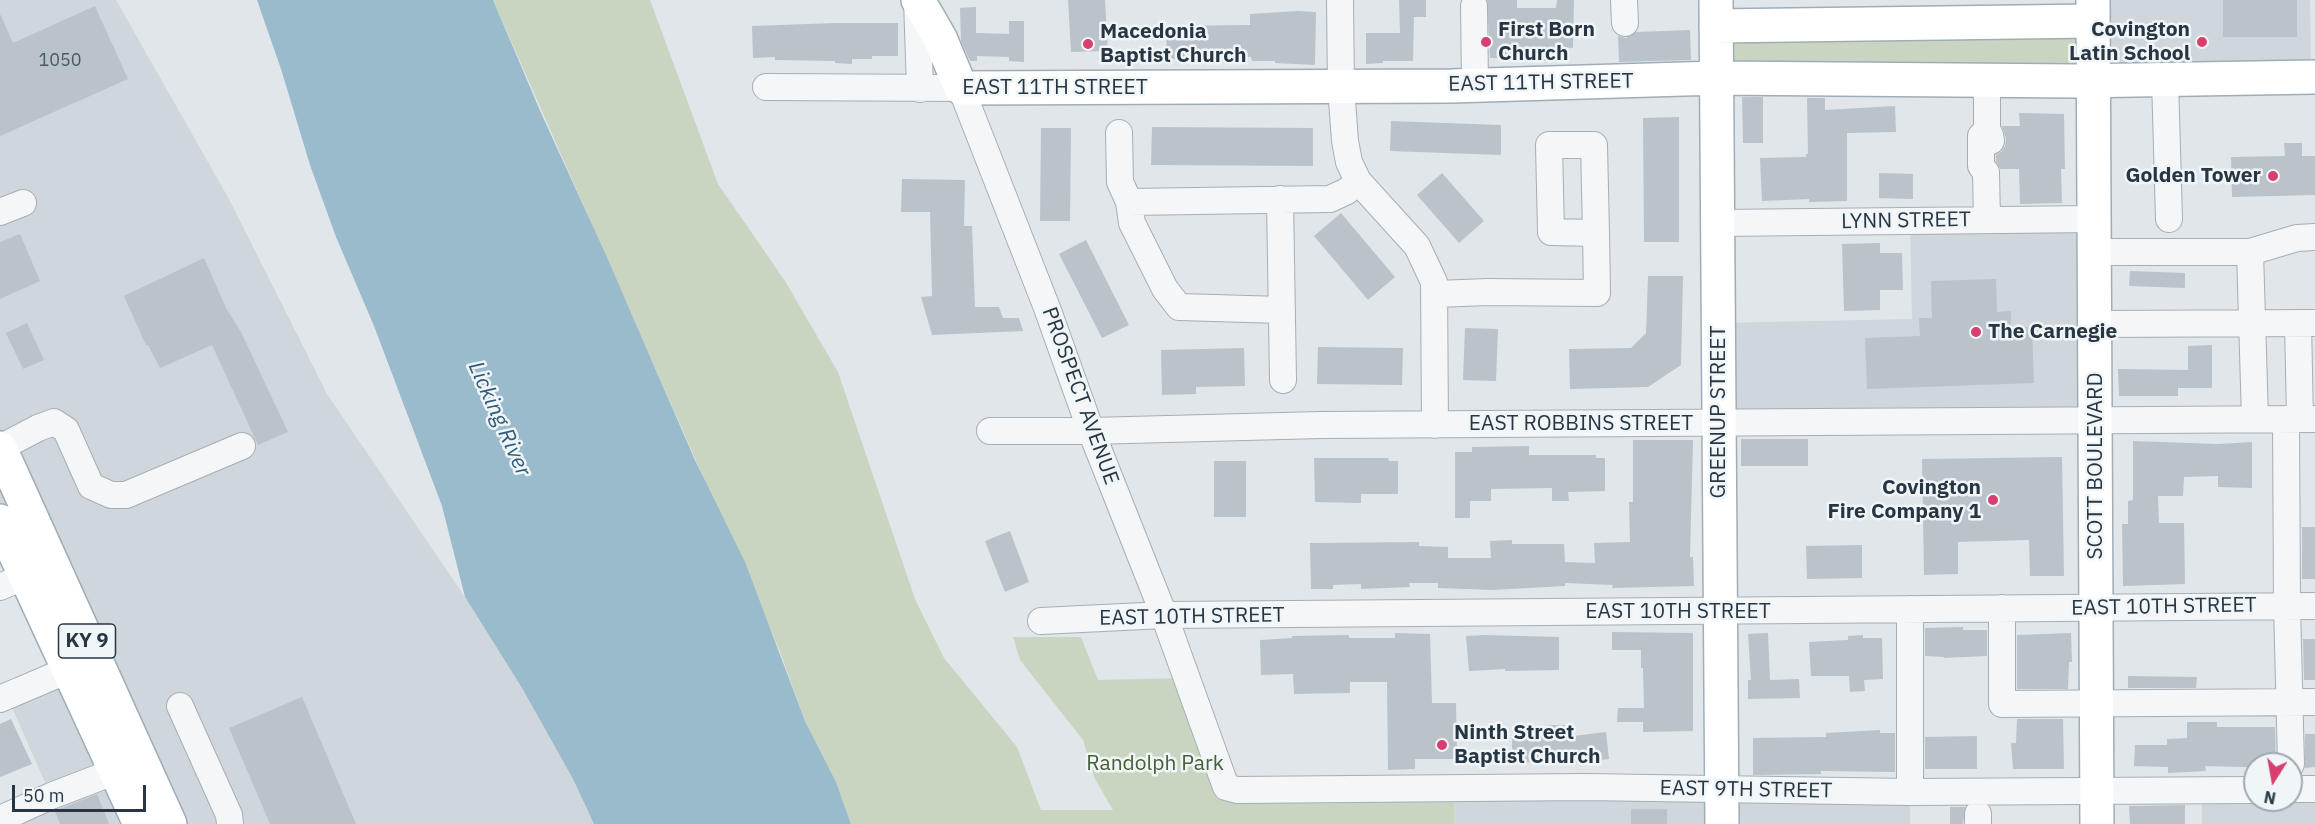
<!DOCTYPE html>
<style>
body{margin:0}
#map{position:relative;width:2315px;height:824px;overflow:hidden;background:#e1e6ea;font-family:"IBM Plex Sans",sans-serif}
canvas{display:block}
.north{position:absolute;left:2243px;top:752px;width:60px;height:60px;box-sizing:border-box;background:#f0f5f8;border:2px solid #a0a9b0;border-radius:50%;rotate:191deg;font-size:16px;font-weight:700;line-height:24px;text-align:center;color:#283643}
.north::after{content:'';display:block;margin:auto;width:21px;height:27px;background:#d63f6f;clip-path:polygon(50% 0,100% 100%,50% 72%,0 100%)}
.scale{position:absolute;left:12px;top:785px;width:134px;height:27px;box-sizing:border-box;border:3px solid #283643;border-top:0;padding-left:8px;font-size:18px;line-height:21px;white-space:nowrap;color:#283643;-webkit-text-stroke:4px #f0f5f8;paint-order:stroke}
</style>
<div id="map">
<canvas width="2315" height="824"></canvas>
<div class="north">N</div>
<div class="scale">50 m</div>
</div>
<script>
const context = document.querySelector('canvas').getContext('2d');
context.lineJoin = 'round';
function fill(path, color) { context.fillStyle = color; context.fill(path, 'evenodd'); }
const poly = rows => new Path2D(rows.map(r => 'M' + r).join(''));
function trace(path, color, width, dash) { context.strokeStyle = color; context.lineWidth = width; context.lineCap = dash ? 'butt' : 'round'; context.setLineDash(dash || []); context.stroke(path); }
function write(font, color, halo, rows, align = 'center') {
  context.font = font + ' "IBM Plex Sans",sans-serif'; context.lineWidth = 5; context.setLineDash([]); context.textBaseline = 'middle'; context.strokeStyle = halo; context.fillStyle = color; for (const [text, x, y, turn = 0] of rows) {
    context.save(); context.translate(x, y); context.rotate((+turn || 0) * Math.PI / 180); context.textAlign = isNaN(turn) ? turn : align; if (halo) context.strokeText(text, 0, 0); context.fillText(text, 0, 0); context.restore();
  }
}
fill(poly([
 [0,0,116,0,229,199,327,394,465,597,522,688,573,779,594,824,5,824,51,796,7,696,68,670,0,521],
 [2093,0,2310,0,2311,77,2095,80],
 [2094,219,2095,421,1719,424,1719,323,1912,319,1910,221],
 [1455,788,1910,792,1910,824,1454,824],
 [2315,789,2315,824,2202,824,2202,802,2291,800]
]), '#cfd6dc');
fill(poly([
 [493,0,650,0,718,184,785,281,838,372,915,599,944,658,1017,747,1041,810,1113,810,1095,779,1083,740,1020,660,1013,637,1081,637,1098,680,1187,678,1226,787,1455,788,1454,824,851,824,836,782,805,721,779,649],
 [2093,21,2095,80,1717,78,1716,26]
]), '#c9d5c1');
fill(poly([
 [257,0,493,0,541,113,606,255,694,458,745,562,805,721,836,782,851,824,594,824,573,779,522,688,465,597,442,506,374,326,336,237,310,165,281,69]
]), '#9abbcc');
fill(poly([
 [1068,0,1105,0,1108,51,1071,52],
 [1399,0,1426,0,1426,17,1414,17,1413,61,1383,61,1383,63,1366,64,1366,33,1400,33],
 [1487,0,1517,0,1517,8,1556,8,1557,0,1574,0,1573,48,1555,47,1555,61,1536,60,1536,58,1490,58],
 [2223,0,2297,0,2297,37,2223,37],
 [95,6,128,79,0,136,0,14,13,43],
 [976,7,976,33,1009,34,1009,21,1024,21,1024,62,1009,61,1009,57,977,56,977,61,970,61,961,41,960,8],
 [1298,11,1316,12,1315,65,1275,63,1275,61,1252,61,1251,57,1186,56,1186,59,1167,59,1166,26,1250,25,1250,14],
 [835,23,898,23,898,56,872,56,872,59,852,59,852,64,835,63,835,61,775,60,775,57,753,58,752,26],
 [1690,30,1691,60,1619,62,1618,36,1626,38,1636,32],
 [1742,97,1763,97,1763,143,1743,143],
 [1807,98,1825,98,1825,110,1895,106,1896,132,1847,133,1847,201,1809,202,1809,199,1762,201,1760,158,1806,157,1806,154,1808,154],
 [2019,113,2064,114,2065,169,2061,169,2062,203,2020,204,2019,169,2000,169,1996,161,1996,155,2001,152,2005,146,2006,139,2002,126,2020,126],
 [1679,117,1679,242,1644,242,1643,118],
 [1391,121,1501,125,1501,155,1390,151],
 [1152,127,1313,128,1313,166,1151,165],
 [1041,128,1071,128,1070,221,1040,221],
 [2284,143,2302,143,2302,156,2315,156,2315,195,2232,197,2231,157,2285,156],
 [1442,173,1484,221,1459,243,1417,195],
 [1879,173,1913,174,1913,199,1879,198],
 [902,179,965,180,964,226,972,226,975,307,999,307,1003,318,1019,318,1023,331,932,335,921,297,932,296,930,212,901,212],
 [1341,213,1395,277,1368,300,1314,236],
 [20,234,40,281,0,299,0,242],
 [1086,240,1129,325,1102,338,1059,254],
 [1880,243,1880,253,1902,253,1903,290,1880,290,1880,310,1844,311,1842,244],
 [204,258,226,308,241,332,288,432,258,445,212,345,160,368,148,345,146,345,124,296],
 [2130,271,2185,273,2185,288,2129,286],
 [1648,276,1683,276,1681,365,1648,387,1570,389,1569,349,1631,348,1646,333],
 [1996,279,1997,312,2011,311,2011,327,2032,327,2034,383,1867,389,1865,338,1920,336,1919,318,1932,318,1931,281],
 [27,323,44,360,23,369,6,333],
 [1465,328,1498,329,1496,381,1463,380],
 [2212,345,2212,388,2178,388,2178,396,2119,396,2118,369,2188,370,2188,346],
 [1318,347,1403,348,1402,385,1317,384],
 [1244,348,1245,386,1196,387,1196,394,1162,395,1161,350],
 [1741,439,1808,439,1808,466,1741,466],
 [1633,440,1693,440,1690,557,1693,557,1694,586,1612,588,1613,585,1565,583,1565,586,1492,590,1438,588,1438,583,1409,583,1410,587,1361,589,1361,584,1333,585,1333,589,1311,589,1310,543,1419,542,1419,546,1448,547,1448,558,1491,558,1490,541,1512,540,1512,544,1564,544,1565,562,1595,563,1594,543,1630,542,1629,502,1633,502],
 [2133,441,2218,444,2252,442,2252,488,2218,487,2218,476,2184,477,2183,496,2158,496,2159,523,2184,523,2185,584,2123,586,2122,524,2128,524,2128,501,2133,500],
 [1529,446,1529,455,1596,455,1596,458,1605,458,1605,491,1568,492,1569,501,1552,501,1552,488,1491,489,1491,501,1470,501,1470,518,1455,518,1455,452,1472,452,1472,447],
 [2062,457,2064,576,2030,576,2029,540,1958,542,1958,574,1924,575,1922,459],
 [1314,458,1388,458,1389,461,1398,461,1398,494,1361,494,1361,503,1315,502],
 [1214,461,1246,461,1246,517,1214,517],
 [2302,527,2315,527,2315,579,2302,579],
 [1010,531,1029,582,1005,592,985,541],
 [1862,545,1862,578,1807,579,1806,546],
 [1963,627,1963,630,1987,630,1987,656,1944,658,1944,657,1925,656,1925,628],
 [1612,632,1693,633,1693,731,1643,732,1643,722,1617,722,1618,708,1644,708,1643,668,1641,668,1641,650,1612,650],
 [1395,633,1430,634,1432,703,1456,703,1457,759,1415,759,1415,769,1388,770,1387,682,1350,682,1350,693,1294,694,1293,674,1261,675,1260,640,1292,638,1292,636,1349,635,1349,638,1395,638],
 [1768,633,1770,680,1799,679,1800,698,1748,699,1748,680,1751,680,1748,634],
 [2071,633,2072,662,2069,662,2068,689,2017,689,2017,635],
 [1484,635,1559,637,1559,670,1505,671,1505,669,1469,671,1466,636],
 [1863,635,1863,638,1882,638,1883,679,1864,680,1865,691,1850,692,1849,676,1811,676,1809,642,1848,640,1848,636],
 [2303,639,2315,639,2315,680,2304,680],
 [2128,676,2197,677,2196,688,2128,688],
 [302,697,356,824,270,824,229,728],
 [11,719,32,764,0,777,0,724],
 [2017,719,2063,719,2064,769,2013,769,2011,743,2016,743],
 [2187,722,2217,722,2217,727,2275,727,2276,764,2255,764,2255,767,2242,767,2205,766,2206,771,2168,773,2168,767,2134,766,2135,745,2167,745,2167,739,2187,738],
 [1547,725,1565,725,1565,737,1606,732,1609,759,1576,763,1512,762,1512,736,1547,735],
 [1880,730,1880,733,1895,733,1895,772,1821,771,1821,774,1753,775,1753,738,1826,737,1826,733],
 [2305,734,2315,734,2315,767,2305,768],
 [1977,736,1977,769,1925,769,1925,737],
 [97,794,109,824,60,824,55,811],
 [2185,805,2185,824,2130,824,2129,806],
 [1950,807,1965,807,1963,824,1950,824],
 [1631,809,1667,809,1667,824,1631,824]
]), '#bac3ca');
const minor = poly([
 [917,0,920,89],
 [1340,0,1341,87,1345,141,1349,162,1358,181,1417,246,1434,282,1435,425],
 [1624,0,1625,23],
 [1474,6,1475,85],
 [2165,79,2169,219],
 [1987,80,1987,130,1990,135,1991,141],
 [766,87,961,88,1047,308,1091,431,1164,615,1226,787,1237,790,1585,787,1910,792,2255,790],
 [1987,130,1981,136,1981,166,1986,172,1987,220],
 [1119,133,1120,182,1129,202],
 [1280,199,1283,380],
 [0,212,23,203],
 [1718,223,2094,219],
 [2094,252,2250,252,2255,419],
 [2250,252,2297,238,2315,237],
 [1436,294,1488,292,1597,293,1596,233,1594,145,1549,145,1551,232,1596,233],
 [1282,310,1179,307,1165,289,1132,223,1129,202,1330,199,1347,191,1358,181],
 [2298,323,2300,419],
 [2095,324,2315,323],
 [2286,419,2287,605,2291,764],
 [990,431,1091,431,1321,425,2315,419],
 [0,448,38,428,54,422,66,430,91,486,111,495,126,495,242,446],
 [0,587,25,576],
 [2002,608,2002,704,2315,702],
 [1041,621,1164,615,2315,606],
 [0,699,68,670],
 [180,706,229,815,230,824],
 [2291,789,2315,789],
 [1910,792,1910,609],
 [1978,814,1978,824],
 [0,819,51,796,116,771]
]);
const major = poly([
 [918,0,940,38,961,88,1451,86,1717,78,2076,81,2315,77],
 [1716,0,1722,824],
 [2093,0,2097,824],
 [1716,26,2093,21],
 [0,448,170,824],
 [0,521,140,824]
]);
trace(minor, '#a6aeb5', 28);
trace(major, '#9fadb7', 36);
trace(minor, '#f4f6f8', 26);
trace(major, '#fff', 33);
for (const [x, y, r, color] of [
 [1486,42,6,"#d63f6f"],
 [2202,42,6,"#d63f6f"],
 [1088,44,6,"#d63f6f"],
 [2273,176,6,"#d63f6f"],
 [1976,332,6,"#d63f6f"],
 [1993,500,6,"#d63f6f"],
 [1442,745,6,"#d63f6f"]
]) { const dot = new Path2D(); dot.arc(x, y, r, 0, 2 * Math.PI); context.fillStyle = color; context.fill(dot); trace(dot, '#f0f5f8', 2); }
write('18px', '#4c5965', null, [
 ["1050",60,61]
]);
for (const [x, y, w] of [
 [87,641,57]
]) { const box = new Path2D(); box.roundRect(x - w / 2, y - 17, w, 34, 4.5); context.fillStyle = '#f0f5f8'; context.fill(box); trace(box, '#283643', 1.5); }
write('bold 20px', '#283643', null, [
 ["KY 9",87,641]
]);
write('bold 21px', '#283643', '#f0f5f8', [
 ["First Born",1498,30],
 ["Church",1498,54],
 ["Covington",2190,30,"right"],
 ["Latin School",2190,54,"right"],
 ["Macedonia",1100,32],
 ["Baptist Church",1100,56],
 ["Golden Tower",2261,176,"right"],
 ["The Carnegie",1988,332],
 ["Covington",1981,488,"right"],
 ["Fire Company 1",1981,512,"right"],
 ["Ninth Street",1454,733],
 ["Baptist Church",1454,757]
], 'left');
write('21px', '#283643', '#f0f5f8', [
 ["EAST 11TH STREET",1541,83,-1],
 ["EAST 11TH STREET",1055,88],
 ["LYNN STREET",1906,221,-1],
 ["PROSPECT AVENUE",1080,396,70],
 ["GREENUP STREET",1719,412,-90],
 ["EAST ROBBINS STREET",1581,424],
 ["SCOTT BOULEVARD",2096,466,-90],
 ["EAST 10TH STREET",2164,607,-1],
 ["EAST 10TH STREET",1678,612],
 ["EAST 10TH STREET",1192,617,-1],
 ["EAST 9TH STREET",1746,790,1]
]);
write('21px', '#446034', '#f0f5f8', [
 ["Randolph Park",1155,764]
]);
write('italic 22px', '#2f5d7a', '#f0f5f8', [
 ["Licking River",499,419,66]
]);
</script>
